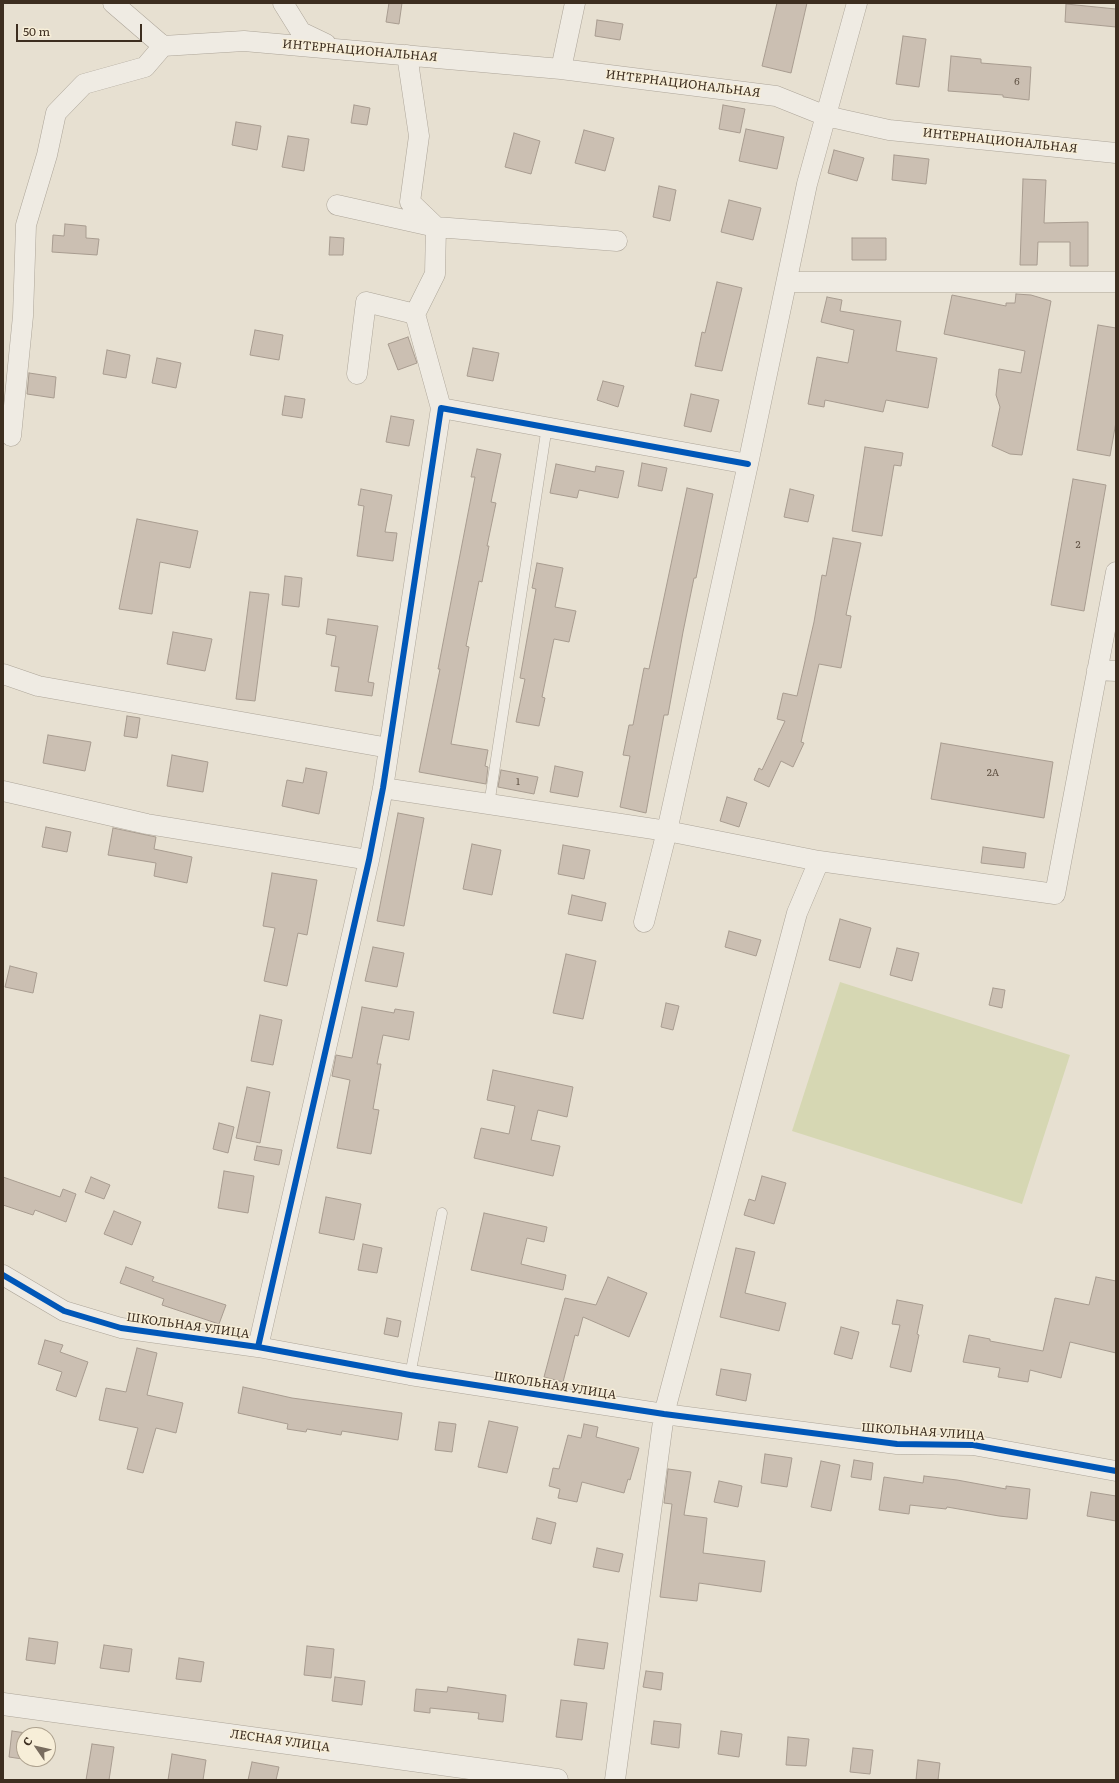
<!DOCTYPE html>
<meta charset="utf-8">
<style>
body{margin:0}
#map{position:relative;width:1119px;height:1783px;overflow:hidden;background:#e7e0d1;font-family:Literata,serif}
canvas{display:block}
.frame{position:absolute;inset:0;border:4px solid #3d2e20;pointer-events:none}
.north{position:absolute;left:16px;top:1727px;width:40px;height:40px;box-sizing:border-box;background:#f7eed8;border:1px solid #ada18e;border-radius:50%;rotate:304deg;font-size:11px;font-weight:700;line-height:16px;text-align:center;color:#3d2e20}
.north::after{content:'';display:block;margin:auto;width:14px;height:18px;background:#786c5e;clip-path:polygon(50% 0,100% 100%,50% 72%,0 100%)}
.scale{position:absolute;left:16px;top:24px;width:126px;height:18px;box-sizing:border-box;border:2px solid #3d2e20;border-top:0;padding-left:5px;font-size:12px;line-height:14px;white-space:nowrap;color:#3d2e20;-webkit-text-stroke:3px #f7eed8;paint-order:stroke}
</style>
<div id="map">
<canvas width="1119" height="1783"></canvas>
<div class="frame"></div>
<div class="north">С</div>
<div class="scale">50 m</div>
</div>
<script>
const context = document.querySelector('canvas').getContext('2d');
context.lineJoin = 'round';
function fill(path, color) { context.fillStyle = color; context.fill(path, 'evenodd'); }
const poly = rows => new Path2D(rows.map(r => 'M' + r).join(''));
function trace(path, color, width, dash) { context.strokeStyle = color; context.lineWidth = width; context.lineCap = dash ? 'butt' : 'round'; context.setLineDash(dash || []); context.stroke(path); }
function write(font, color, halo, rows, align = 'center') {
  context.font = font + ' Literata,serif'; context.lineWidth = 3; context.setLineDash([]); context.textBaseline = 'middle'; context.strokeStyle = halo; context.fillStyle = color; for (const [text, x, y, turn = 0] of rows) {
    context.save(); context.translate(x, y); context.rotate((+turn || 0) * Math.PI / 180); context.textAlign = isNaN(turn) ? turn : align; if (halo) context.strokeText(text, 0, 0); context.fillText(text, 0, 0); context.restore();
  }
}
fill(poly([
 [840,982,1070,1055,1022,1204,792,1131]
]), '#d6d7b3');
const building = poly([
 [389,3,402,3,399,24,386,22,389,3],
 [777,3,807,3,791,73,762,66,777,3],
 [1066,4,1116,9,1116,27,1065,22,1066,4],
 [597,20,623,24,620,40,595,36,597,20],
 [903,36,926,39,919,87,896,84,903,36],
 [951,56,981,59,981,63,1031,67,1029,100,1003,97,1003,95,948,91,951,56],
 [354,105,370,108,367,125,351,123,354,105],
 [723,105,745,109,740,133,719,129,723,105],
 [236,122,261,126,257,150,232,145,236,122],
 [746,129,784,137,777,169,739,161,746,129],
 [584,130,614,138,605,171,575,163,584,130],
 [514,133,540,141,531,174,505,167,514,133],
 [288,136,309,139,304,171,282,167,288,136],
 [834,150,864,158,857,181,828,173,834,150],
 [894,155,929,159,926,184,892,180,894,155],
 [1023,179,1046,180,1044,223,1088,222,1088,266,1070,266,1070,242,1038,242,1037,265,1020,265,1023,179],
 [659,186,676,190,670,221,653,217,659,186],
 [729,200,761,208,753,240,721,232,729,200],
 [65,224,86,226,86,238,99,239,97,255,52,252,53,235,64,236,65,224],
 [330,237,344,238,343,255,329,255,330,237],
 [852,238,886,238,886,260,852,260,852,238],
 [717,282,742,288,722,371,695,366,702,332,705,333,717,282],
 [1016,294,1031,295,1051,301,1022,455,1010,454,992,446,1000,407,996,395,999,369,1021,373,1025,351,944,334,952,295,1006,306,1006,303,1015,303,1016,294],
 [827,297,842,300,840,311,901,321,896,351,937,358,928,408,886,400,883,412,825,400,824,407,808,404,817,357,848,363,854,330,821,322,827,297],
 [1098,325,1116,328,1116,422,1110,456,1077,450,1098,325],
 [255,330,283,335,279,360,250,355,255,330],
 [408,337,417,363,398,370,388,344,408,337],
 [473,348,499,353,493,381,467,376,473,348],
 [107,350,130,355,126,378,103,374,107,350],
 [157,358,181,363,176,388,152,383,157,358],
 [29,373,56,377,54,398,27,394,29,373],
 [603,381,624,386,618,407,597,400,603,381],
 [691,394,719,400,711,432,684,426,691,394],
 [285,396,305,399,302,418,282,415,285,396],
 [391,416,414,420,409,446,386,442,391,416],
 [865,447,903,453,901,466,894,465,882,536,852,531,865,447],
 [477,449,501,454,491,502,496,503,487,546,489,546,482,582,479,581,466,646,469,647,451,744,488,750,485,766,488,767,486,784,419,772,440,669,438,669,475,477,471,477,477,449],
 [642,463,667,468,662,491,638,486,642,463],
 [556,464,595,472,596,466,624,471,618,498,579,490,577,498,550,493,556,464],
 [1073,479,1106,485,1084,611,1051,605,1073,479],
 [687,488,713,494,696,578,694,578,683,632,668,715,664,715,646,813,620,807,630,756,623,755,629,725,633,725,644,668,649,669,687,488],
 [361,489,392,495,385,532,397,533,393,561,357,556,364,506,358,505,361,489],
 [790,489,814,495,808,522,784,517,790,489],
 [137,519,198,531,190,568,160,562,152,614,119,609,137,519],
 [833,538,861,543,846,615,851,616,841,668,819,664,801,742,804,743,793,767,781,761,769,787,754,780,759,768,762,770,785,721,777,719,783,693,797,696,814,622,822,575,826,576,833,538],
 [537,563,563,568,555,607,576,611,569,642,554,639,542,697,545,698,539,726,516,722,525,679,520,678,536,589,532,588,537,563],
 [285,576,302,578,299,607,282,605,285,576],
 [250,592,269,594,255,701,236,699,250,592],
 [328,619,378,626,368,682,374,683,372,696,335,691,339,667,331,666,336,636,326,634,328,619],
 [173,632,212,639,205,671,167,664,173,632],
 [127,716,140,718,137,738,124,736,127,716],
 [48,735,91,742,85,771,43,763,48,735],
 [941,743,1053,762,1044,818,931,799,941,743],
 [172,755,208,762,203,792,167,786,172,755],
 [555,766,583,772,578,797,550,792,555,766],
 [306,768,327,772,319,814,282,806,287,780,303,783,306,768],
 [501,770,538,777,534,794,498,787,501,770],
 [727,797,747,803,739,827,720,821,727,797],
 [398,813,424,818,404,926,377,921,398,813],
 [46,827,71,832,67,852,42,847,46,827],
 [113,828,156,837,154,849,192,857,187,883,154,876,156,863,108,855,113,828],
 [472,844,501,850,492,895,463,889,472,844],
 [563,845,590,850,584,879,558,874,563,845],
 [983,847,1026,853,1024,868,981,863,983,847],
 [272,873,317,880,307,935,298,933,287,986,264,981,275,928,263,926,272,873],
 [572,895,606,903,602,921,568,914,572,895],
 [840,919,871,928,860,968,829,960,840,919],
 [729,931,761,940,756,956,725,947,729,931],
 [373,947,404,953,397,987,365,981,373,947],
 [897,948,919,953,912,981,890,975,897,948],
 [566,954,596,961,583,1019,553,1013,566,954],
 [10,966,37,973,33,993,5,987,10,966],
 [993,988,1005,990,1002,1008,989,1005,993,988],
 [666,1003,679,1006,673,1030,661,1027,666,1003],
 [362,1007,394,1013,395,1009,414,1012,409,1040,383,1035,377,1064,381,1064,373,1109,379,1110,371,1154,337,1148,350,1080,332,1076,336,1055,352,1058,362,1007],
 [260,1015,282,1020,273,1065,251,1061,260,1015],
 [493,1070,573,1087,567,1117,538,1110,531,1140,560,1146,553,1176,474,1158,481,1128,509,1134,515,1106,487,1100,493,1070],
 [247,1087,270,1092,260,1143,236,1138,247,1087],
 [219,1123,234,1127,228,1153,213,1149,219,1123],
 [257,1146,282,1150,279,1165,254,1160,257,1146],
 [224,1171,254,1176,248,1213,218,1208,224,1171],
 [762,1176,786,1183,774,1224,744,1215,749,1199,755,1201,762,1176],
 [3,1177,60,1197,63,1189,76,1194,66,1222,35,1210,33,1215,3,1205,3,1177],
 [91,1177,110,1185,104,1199,85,1192,91,1177],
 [326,1197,361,1204,354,1240,319,1233,326,1197],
 [114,1211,141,1222,132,1245,104,1234,114,1211],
 [484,1213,547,1227,544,1242,527,1238,521,1264,566,1275,563,1290,471,1270,484,1213],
 [363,1244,382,1248,377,1273,358,1270,363,1244],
 [736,1248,755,1252,745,1293,786,1303,779,1331,720,1317,736,1248],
 [126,1267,154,1277,152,1281,226,1305,219,1324,162,1305,164,1299,120,1283,126,1267],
 [608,1277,647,1293,629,1337,583,1317,578,1336,575,1335,563,1382,544,1377,565,1298,596,1305,608,1277],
 [1096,1277,1116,1281,1116,1353,1070,1342,1061,1378,1030,1370,1028,1382,998,1377,1000,1368,963,1362,969,1335,990,1339,990,1341,1043,1351,1055,1298,1089,1305,1096,1277],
 [897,1300,923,1305,917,1334,919,1335,911,1372,890,1367,900,1325,892,1324,897,1300],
 [387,1318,401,1321,398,1337,384,1334,387,1318],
 [841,1327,859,1332,852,1359,834,1354,841,1327],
 [45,1340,63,1345,60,1352,88,1362,76,1397,56,1390,62,1372,38,1364,45,1340],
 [137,1348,157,1353,147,1395,183,1403,176,1433,156,1428,143,1473,127,1469,138,1428,99,1420,106,1388,126,1392,137,1348],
 [721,1369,751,1374,746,1401,716,1395,721,1369],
 [243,1387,292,1398,402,1413,398,1440,342,1431,341,1435,307,1429,306,1432,287,1429,288,1424,238,1413,243,1387],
 [489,1421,518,1427,507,1473,478,1467,489,1421],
 [439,1422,456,1424,452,1452,435,1450,439,1422],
 [584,1424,598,1427,596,1437,639,1448,630,1480,628,1479,624,1493,582,1482,577,1502,558,1498,560,1489,549,1486,553,1468,559,1469,568,1435,581,1438,584,1424],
 [765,1454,792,1458,787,1487,761,1483,765,1454],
 [854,1460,873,1463,871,1480,851,1477,854,1460],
 [821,1461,840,1465,831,1511,811,1507,821,1461],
 [668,1469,691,1472,684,1515,707,1518,703,1553,765,1561,761,1592,699,1583,697,1601,660,1597,672,1504,664,1503,668,1469],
 [924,1476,957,1480,1006,1489,1006,1486,1030,1489,1027,1519,999,1516,947,1507,946,1509,910,1505,909,1514,879,1510,884,1477,923,1483,924,1476],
 [719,1481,742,1486,738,1507,714,1502,719,1481],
 [1091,1492,1116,1496,1116,1521,1087,1516,1091,1492],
 [537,1518,556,1523,551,1544,532,1539,537,1518],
 [597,1548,623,1554,619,1572,593,1567,597,1548],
 [29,1638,58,1642,55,1664,26,1660,29,1638],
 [578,1639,608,1643,604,1669,574,1665,578,1639],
 [104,1645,132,1649,129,1672,100,1668,104,1645],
 [307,1646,334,1649,331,1678,304,1675,307,1646],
 [179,1658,204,1662,201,1682,176,1679,179,1658],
 [646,1671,663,1673,661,1690,643,1687,646,1671],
 [335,1677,365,1681,362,1705,332,1701,335,1677],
 [448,1687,506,1695,503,1722,478,1719,479,1713,430,1708,430,1713,414,1711,416,1689,447,1692,448,1687],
 [561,1700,587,1703,582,1740,556,1737,561,1700],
 [654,1721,681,1724,679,1748,651,1744,654,1721],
 [12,1731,40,1735,24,1735,24,1759,36,1759,36,1761,9,1757,12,1731],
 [721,1731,742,1734,739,1757,718,1754,721,1731],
 [788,1737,809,1739,806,1766,786,1765,788,1737],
 [92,1744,114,1747,109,1780,86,1780,92,1744],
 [853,1748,873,1750,870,1774,850,1772,853,1748],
 [172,1754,206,1760,203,1780,168,1780,172,1754],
 [918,1760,940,1763,938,1780,916,1780,918,1760],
 [252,1762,279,1767,276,1780,248,1780,252,1762]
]);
fill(building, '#cbbfb2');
trace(building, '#a89c90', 1);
const service = poly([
 [489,805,547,426],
 [410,1375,442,1213]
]);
const minor = poly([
 [113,3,163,46,244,41,561,69,776,96,826,116,889,130,1116,153],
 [283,3,301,32,326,44],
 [407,55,419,136,410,202,436,227,435,274,415,314,441,408],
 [561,69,575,3],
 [337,205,436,227,617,241],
 [787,282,1116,282],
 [357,374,366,302,415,314],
 [11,436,23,316,26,225,47,155,56,113,84,84,145,67,163,46],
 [1097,670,1116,671],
 [3,674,38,686,389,748],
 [383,788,667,831,819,861,1055,894,1116,572],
 [3,791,147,824,369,860],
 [644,922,667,831,748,464,807,184,857,3],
 [3,1275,64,1311,121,1328,258,1347,410,1375,664,1414,897,1444,973,1445,1116,1471],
 [258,1347,369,860,383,788,441,408,748,464],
 [615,1780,664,1414,797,913,819,861]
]);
const tertiary = poly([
 [3,1704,557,1780]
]);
trace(service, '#ada599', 11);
trace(minor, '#ada599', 21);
trace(tertiary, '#ada599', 23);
trace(service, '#efebe3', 10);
trace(minor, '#efebe3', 20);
trace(tertiary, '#efebe3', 22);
trace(poly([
 [3,1275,64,1311,121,1328,258,1347,410,1375,664,1414,897,1444,973,1445,1116,1471],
 [258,1347,369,860,383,788,441,408,748,464]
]), '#0057b8', 6);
write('10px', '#605244', null, [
 ["6",1017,82],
 ["2",1078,545],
 ["2А",993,773],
 ["1",518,782]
]);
write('12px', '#3d2e20', '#f7eed8', [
 ["ИНТЕРНАЦИОНАЛЬНАЯ",360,51,5],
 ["ИНТЕРНАЦИОНАЛЬНАЯ",683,84,7],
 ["ИНТЕРНАЦИОНАЛЬНАЯ",1000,141,6],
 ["ШКОЛЬНАЯ УЛИЦА",188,1326,8],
 ["ШКОЛЬНАЯ УЛИЦА",555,1386,9],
 ["ШКОЛЬНАЯ УЛИЦА",923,1432,4],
 ["ЛЕСНАЯ УЛИЦА",280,1741,8]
]);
</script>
